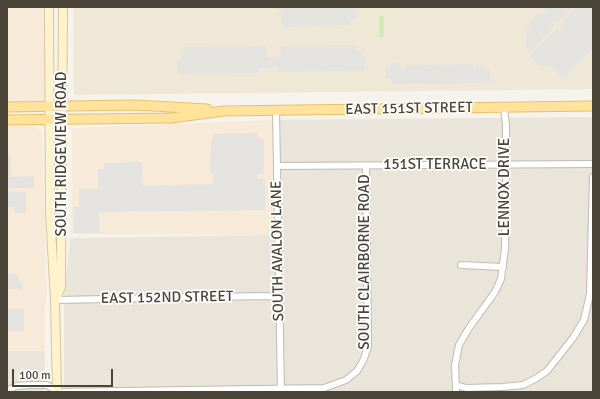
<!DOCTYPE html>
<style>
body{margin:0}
#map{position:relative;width:600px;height:399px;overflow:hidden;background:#f6f3ec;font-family:Signika,sans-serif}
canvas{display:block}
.frame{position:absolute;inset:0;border:8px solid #4b4439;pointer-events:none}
.scale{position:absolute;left:12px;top:369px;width:101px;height:18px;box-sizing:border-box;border:2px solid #4b4439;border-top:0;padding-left:5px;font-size:12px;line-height:14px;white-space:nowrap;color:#4b4439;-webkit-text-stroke:3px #fff;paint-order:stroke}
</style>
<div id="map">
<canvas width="600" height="399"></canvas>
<div class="frame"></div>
<div class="scale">100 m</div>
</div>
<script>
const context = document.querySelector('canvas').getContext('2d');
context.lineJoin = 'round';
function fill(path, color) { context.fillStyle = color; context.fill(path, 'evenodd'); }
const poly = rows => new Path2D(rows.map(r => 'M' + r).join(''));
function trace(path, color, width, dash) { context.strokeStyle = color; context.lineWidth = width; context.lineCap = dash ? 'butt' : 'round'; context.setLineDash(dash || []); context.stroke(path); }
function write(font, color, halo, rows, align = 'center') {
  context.font = font + ' Signika,sans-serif'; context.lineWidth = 3.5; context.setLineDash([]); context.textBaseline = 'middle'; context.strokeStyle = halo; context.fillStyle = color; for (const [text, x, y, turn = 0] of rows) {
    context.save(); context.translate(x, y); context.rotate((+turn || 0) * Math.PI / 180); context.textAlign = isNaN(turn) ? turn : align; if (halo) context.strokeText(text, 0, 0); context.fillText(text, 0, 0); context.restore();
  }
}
fill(poly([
 [593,117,593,392,64,392,64,300,70,238,278,235,276,120],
 [7,351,45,351,44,392,7,392]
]), '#eae5da');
fill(poly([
 [7,7,49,7,50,106,7,107],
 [276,120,278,235,71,234,72,128],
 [7,126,34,126,38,127,42,133,47,293,45,306,45,351,7,351]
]), '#f7ead8');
fill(poly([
 [74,7,593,7,593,89,74,95]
]), '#efe8d6');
fill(poly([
 [379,16,384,16,384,37,379,37]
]), '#d2eab5');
fill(poly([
 [275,7,355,7,356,19,350,19,349,25,281,27,281,10,275,9],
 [545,7,573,7,557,23,552,20,551,22,554,26,531,50,526,47,526,34,530,31,526,26,540,12,545,16,547,13,543,9],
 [577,7,593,7,593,49,588,54,582,51,586,56,564,78,550,65,546,69,542,65,539,66,529,56,557,28,561,32,563,30,560,25],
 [356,45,356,51,361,51,362,57,365,57,364,71,278,72,278,68,276,67,259,68,259,73,177,74,177,60,181,59,181,53,184,53,184,47,266,46,267,57,280,58,281,46],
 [399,62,401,69,404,70,406,65,473,64,473,69,478,66,490,71,490,83,392,84,392,79,386,78,386,67,391,67,392,64],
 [257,133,259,139,264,139,264,174,257,174,257,178,265,179,265,210,99,212,99,233,74,233,73,207,79,207,79,189,98,189,98,169,104,169,104,163,142,162,143,186,213,184,214,177,210,171,211,140,213,139,213,134],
 [7,155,10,155,11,177,34,176,34,188,7,188],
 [7,191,26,192,26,213,15,213,13,207,7,207],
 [7,273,15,273,23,286,21,290,7,289],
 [7,309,24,309,24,331,7,331]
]), '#e5e3e0');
const street = poly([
 [276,110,281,392],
 [277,166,593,164],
 [461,265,503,267],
 [55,300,264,296,279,297],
 [456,385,466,388,502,387,523,385,535,379,547,371,573,338,584,320,590,294,593,177],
 [7,391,16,386,30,385,47,385,57,391],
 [54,392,324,388,346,380,357,371,363,361,368,347,366,166],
 [456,392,455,365,459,345,469,328,495,292,501,279,505,249,506,192,506,125,504,108]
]);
const secondary = poly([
 [49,7,50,212,55,300,57,392],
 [56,299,61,287,61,267,63,7]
]);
const primary = poly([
 [7,107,135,105,207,109],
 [7,120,171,118,224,111,593,106]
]);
trace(street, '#c2bbae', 8);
trace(secondary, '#d6c79b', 10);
trace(primary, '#e6c16a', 11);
trace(street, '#fff', 6);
trace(secondary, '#fff3cd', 8);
trace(primary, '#ffe39c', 9);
write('15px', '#4b4439', '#fff', [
 ["EAST 151ST STREET",409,109,-1],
 ["SOUTH RIDGEVIEW ROAD",62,154,-90],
 ["151ST TERRACE",435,165],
 ["LENNOX DRIVE",505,187,-90],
 ["SOUTH AVALON LANE",278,251,-91],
 ["SOUTH CLAIRBORNE ROAD",365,262,-90],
 ["EAST 152ND STREET",167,298,-1]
]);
</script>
